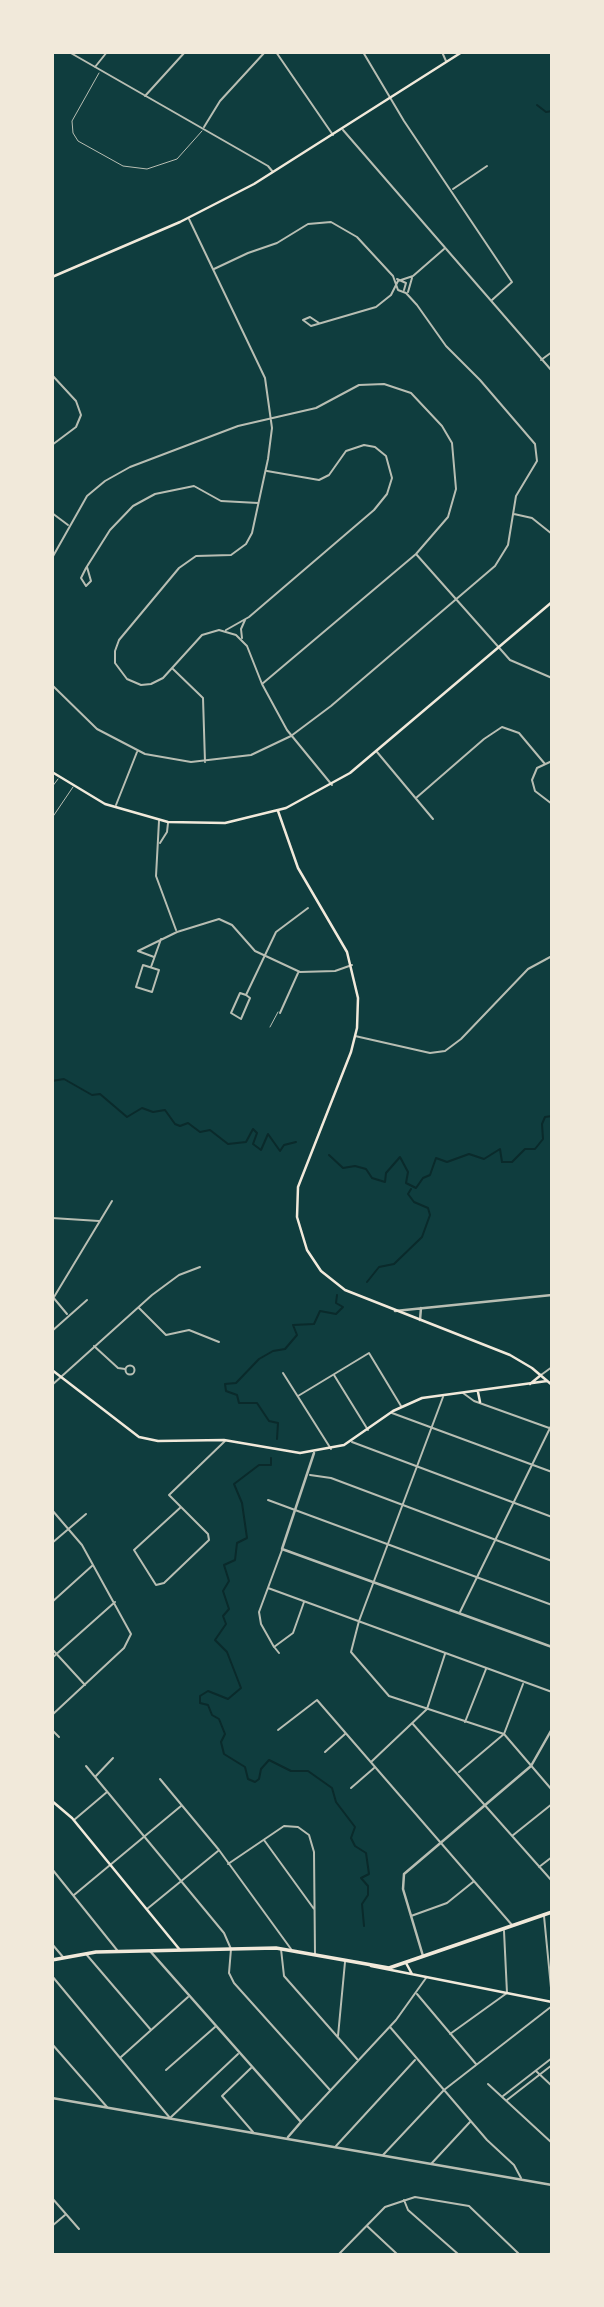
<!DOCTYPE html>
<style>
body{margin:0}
#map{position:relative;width:604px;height:2307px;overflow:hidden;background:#0f3d3e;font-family:Arial,sans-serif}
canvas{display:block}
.frame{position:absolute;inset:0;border:54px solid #f1e9da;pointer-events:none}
</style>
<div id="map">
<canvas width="604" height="2307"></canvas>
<div class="frame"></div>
</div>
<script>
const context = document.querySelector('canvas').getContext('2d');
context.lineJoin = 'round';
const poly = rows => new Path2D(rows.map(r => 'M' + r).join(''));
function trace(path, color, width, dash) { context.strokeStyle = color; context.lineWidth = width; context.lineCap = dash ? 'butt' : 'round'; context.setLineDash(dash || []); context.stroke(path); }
trace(poly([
 [537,105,546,112,552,111],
 [52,1081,64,1079,92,1095,100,1094,127,1117,142,1108,153,1112,165,1110,175,1124,180,1126,188,1123,200,1132,210,1130,228,1144,246,1142,253,1129,257,1133,253,1144,261,1150,268,1134,280,1151,284,1145,296,1142],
 [329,1155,343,1168,355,1166,366,1169,372,1178,385,1182,386,1173,400,1157,408,1172,406,1183,416,1188,423,1178,430,1175,436,1158,447,1162,469,1154,484,1159,500,1149,502,1162,512,1162,525,1149,535,1149,543,1139,542,1124,545,1117,552,1116],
 [367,1282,379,1267,394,1264,422,1237,430,1215,428,1208,414,1202,408,1194,411,1189],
 [277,1439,278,1423,269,1421,257,1403,239,1403,237,1395,226,1391,225,1384,236,1383,259,1359,273,1351,285,1349,297,1335,293,1325,314,1324,320,1311,336,1314,343,1307,336,1303,337,1295],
 [271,1458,271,1465,259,1465,234,1484,242,1503,247,1538,237,1543,235,1560,224,1565,229,1581,223,1591,229,1609,223,1616,226,1624,215,1640,227,1652,241,1688,228,1699,208,1691,200,1696,200,1703,208,1705,212,1715,219,1719,225,1734,221,1742,224,1754,245,1767,248,1779,255,1782,259,1779,261,1769,269,1760,291,1771,308,1771,332,1788,336,1802,355,1827,351,1838,355,1846,366,1853,369,1874,361,1878,368,1886,368,1895,362,1904,364,1926]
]), '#0a2a2b', 2);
trace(poly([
 [99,73,72,121,73,133,78,141,123,166,147,169,177,159,202,131],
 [52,787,58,779],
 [52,818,73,787],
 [270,1027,278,1012]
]), '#b8beb3', 1);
trace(poly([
 [69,52,268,166,273,172],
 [276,52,333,135],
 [363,52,404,121,512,282,492,300],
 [442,52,446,61],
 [95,67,107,52],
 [145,96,185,52],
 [204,127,220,101,265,52],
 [343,130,552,371],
 [453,189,487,166],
 [189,219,265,378,272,428,268,459,252,533,246,544,231,555,196,556,179,568,119,640,115,651,115,663,127,679,141,685,151,684,163,678,202,635,219,630,236,635,247,646,262,684,287,730,332,785],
 [397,279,406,283,404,290],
 [408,292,412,278],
 [319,323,310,317,303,320,311,326,376,307,391,295,398,281,413,276,444,249],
 [541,360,552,352],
 [52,375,76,401,81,415,76,427,52,445],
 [52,513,68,525],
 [514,514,532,518,552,534],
 [416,554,510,660,552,678],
 [52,558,87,496,105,481,130,467,238,426,316,408,359,385,384,384,411,393,442,426,452,443,456,489,448,517,416,554,262,684],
 [87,567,91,581,86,586,81,578,86,568,110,530,133,506,155,494,194,486,221,501,258,503],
 [226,630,249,617,374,510,387,494,392,478,386,456,375,447,364,445,346,451,329,475,319,480,267,471],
 [242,638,241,629,245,620],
 [173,669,203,698,205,762],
 [52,685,97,729,145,754,191,762,251,755,291,736,331,706,495,566,508,545,516,496,537,461,535,444,480,380,446,346,417,305,406,293,398,290,393,276,357,237,331,222,308,224,277,243,248,253,214,269],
 [377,752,433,819],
 [552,761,537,768,532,780,535,791,552,804],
 [416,798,484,739,502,727,519,733,545,764],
 [116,805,137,752],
 [159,821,156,876,176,930],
 [160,843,167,832,168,823],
 [154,957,138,951,177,932,219,919,232,925,255,951,300,972,335,971,352,965],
 [143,965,159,970,152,992,136,987,143,965],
 [151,967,161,939],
 [246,995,240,993,231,1013,241,1019,250,998,246,995,276,932,308,908],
 [280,1013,298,973],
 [355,1036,430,1053,445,1051,461,1039,528,969,552,956],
 [52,1218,99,1221],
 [52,1296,67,1314],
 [54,1297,112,1201],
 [139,1308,166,1335,189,1330,219,1342],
 [52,1331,87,1300],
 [94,1346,118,1368,125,1369],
 '125.5 1370a4.5 4.5 0 1 1 9 0a4.5 4.5 0 1 1-9 0Z',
 [283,1373,331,1449],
 [334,1375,368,1430],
 [541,1375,552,1367],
 [52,1385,152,1295,179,1275,200,1267],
 [463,1393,474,1401,552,1429],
 [298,1396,369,1353,401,1406],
 [443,1397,359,1621,351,1652,389,1696,504,1734,552,1790],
 [392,1413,552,1472],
 [352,1442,552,1517],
 [310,1475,331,1478,552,1561],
 [268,1500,552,1605],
 [181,1507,134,1550,156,1585,164,1583,209,1540,208,1534,169,1495,225,1441],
 [52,1510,82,1545,131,1634,124,1648,52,1715],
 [52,1543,86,1514],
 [282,1550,259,1612,261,1624,274,1647,293,1633,304,1602],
 [268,1588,552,1692],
 [52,1602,93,1565],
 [460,1612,552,1424],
 [275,1648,279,1653],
 [52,1649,85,1685],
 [52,1658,115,1602],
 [465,1722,486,1669],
 [412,1723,552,1881],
 [52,1730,59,1737],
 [278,1730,317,1700,512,1925],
 [325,1752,345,1734],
 [371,1762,427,1709,445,1654],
 [86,1766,224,1933,231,1949,229,1973,234,1983,330,2090],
 [459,1772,504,1734,523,1684],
 [95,1777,113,1758],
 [160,1779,219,1850,291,1949],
 [351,1788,374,1768],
 [74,1820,107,1792],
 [512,1836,552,1804],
 [264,1840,314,1909],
 [228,1864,284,1826,298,1827,309,1835,314,1852,315,1954],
 [539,1867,552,1857],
 [52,1869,117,1950],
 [74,1895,181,1806],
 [147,1909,218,1851],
 [411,1916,447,1903,473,1882],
 [544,1916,552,1998],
 [52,1944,63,1957],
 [281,1949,284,1976,357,2059],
 [86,1954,151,2030],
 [52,1976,170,2118,238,2054],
 [417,1994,476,2064],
 [390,2027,487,2140,514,2165,521,2178],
 [450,2034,507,1993,504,1931],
 [338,2036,345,1962],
 [52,2044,107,2107],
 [121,2057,188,1997],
 [251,2068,222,2096,253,2132],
 [166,2070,215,2027],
 [536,2071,552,2086],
 [488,2084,552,2143],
 [503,2096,552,2058],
 [507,2100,552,2065],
 [302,2121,396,2020,426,1978],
 [336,2146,415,2060],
 [383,2155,444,2090,552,2006],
 [431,2164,470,2122],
 [52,2198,79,2229],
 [404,2200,408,2210,458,2254],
 [52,2226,65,2215],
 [367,2226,397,2254],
 [339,2254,385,2207,415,2197,469,2206,519,2254]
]), '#b8beb3', 2);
trace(poly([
 [395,1311,552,1295],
 [420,1320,421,1308],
 [314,1453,282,1549,552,1647],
 [150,1951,301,2122,288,2137],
 [423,1956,403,1889,404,1874,531,1766,552,1729],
 [52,2098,552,2185]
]), '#b8beb3', 2.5);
trace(poly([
 [52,277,180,222,254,184,462,52],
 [52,772,105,804,168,822,225,823,286,808,350,773,552,602],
 [278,811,298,868,347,952,358,998,357,1028,351,1052,298,1187,297,1217,307,1250,321,1271,345,1290,510,1355,532,1368,552,1385],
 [52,1370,139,1437,158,1441,224,1440,300,1453,344,1445,393,1411,422,1398,547,1381],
 [530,1384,541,1375],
 [478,1392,480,1402],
 [52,1801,72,1818,180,1950],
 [406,1963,412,1974],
 [371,1966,552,2002]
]), '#f1e9da', 2.5);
trace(poly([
 [52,1960,96,1952,276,1948,389,1968,552,1912],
 [551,2254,552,2254]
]), '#f1e9da', 3.5);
</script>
